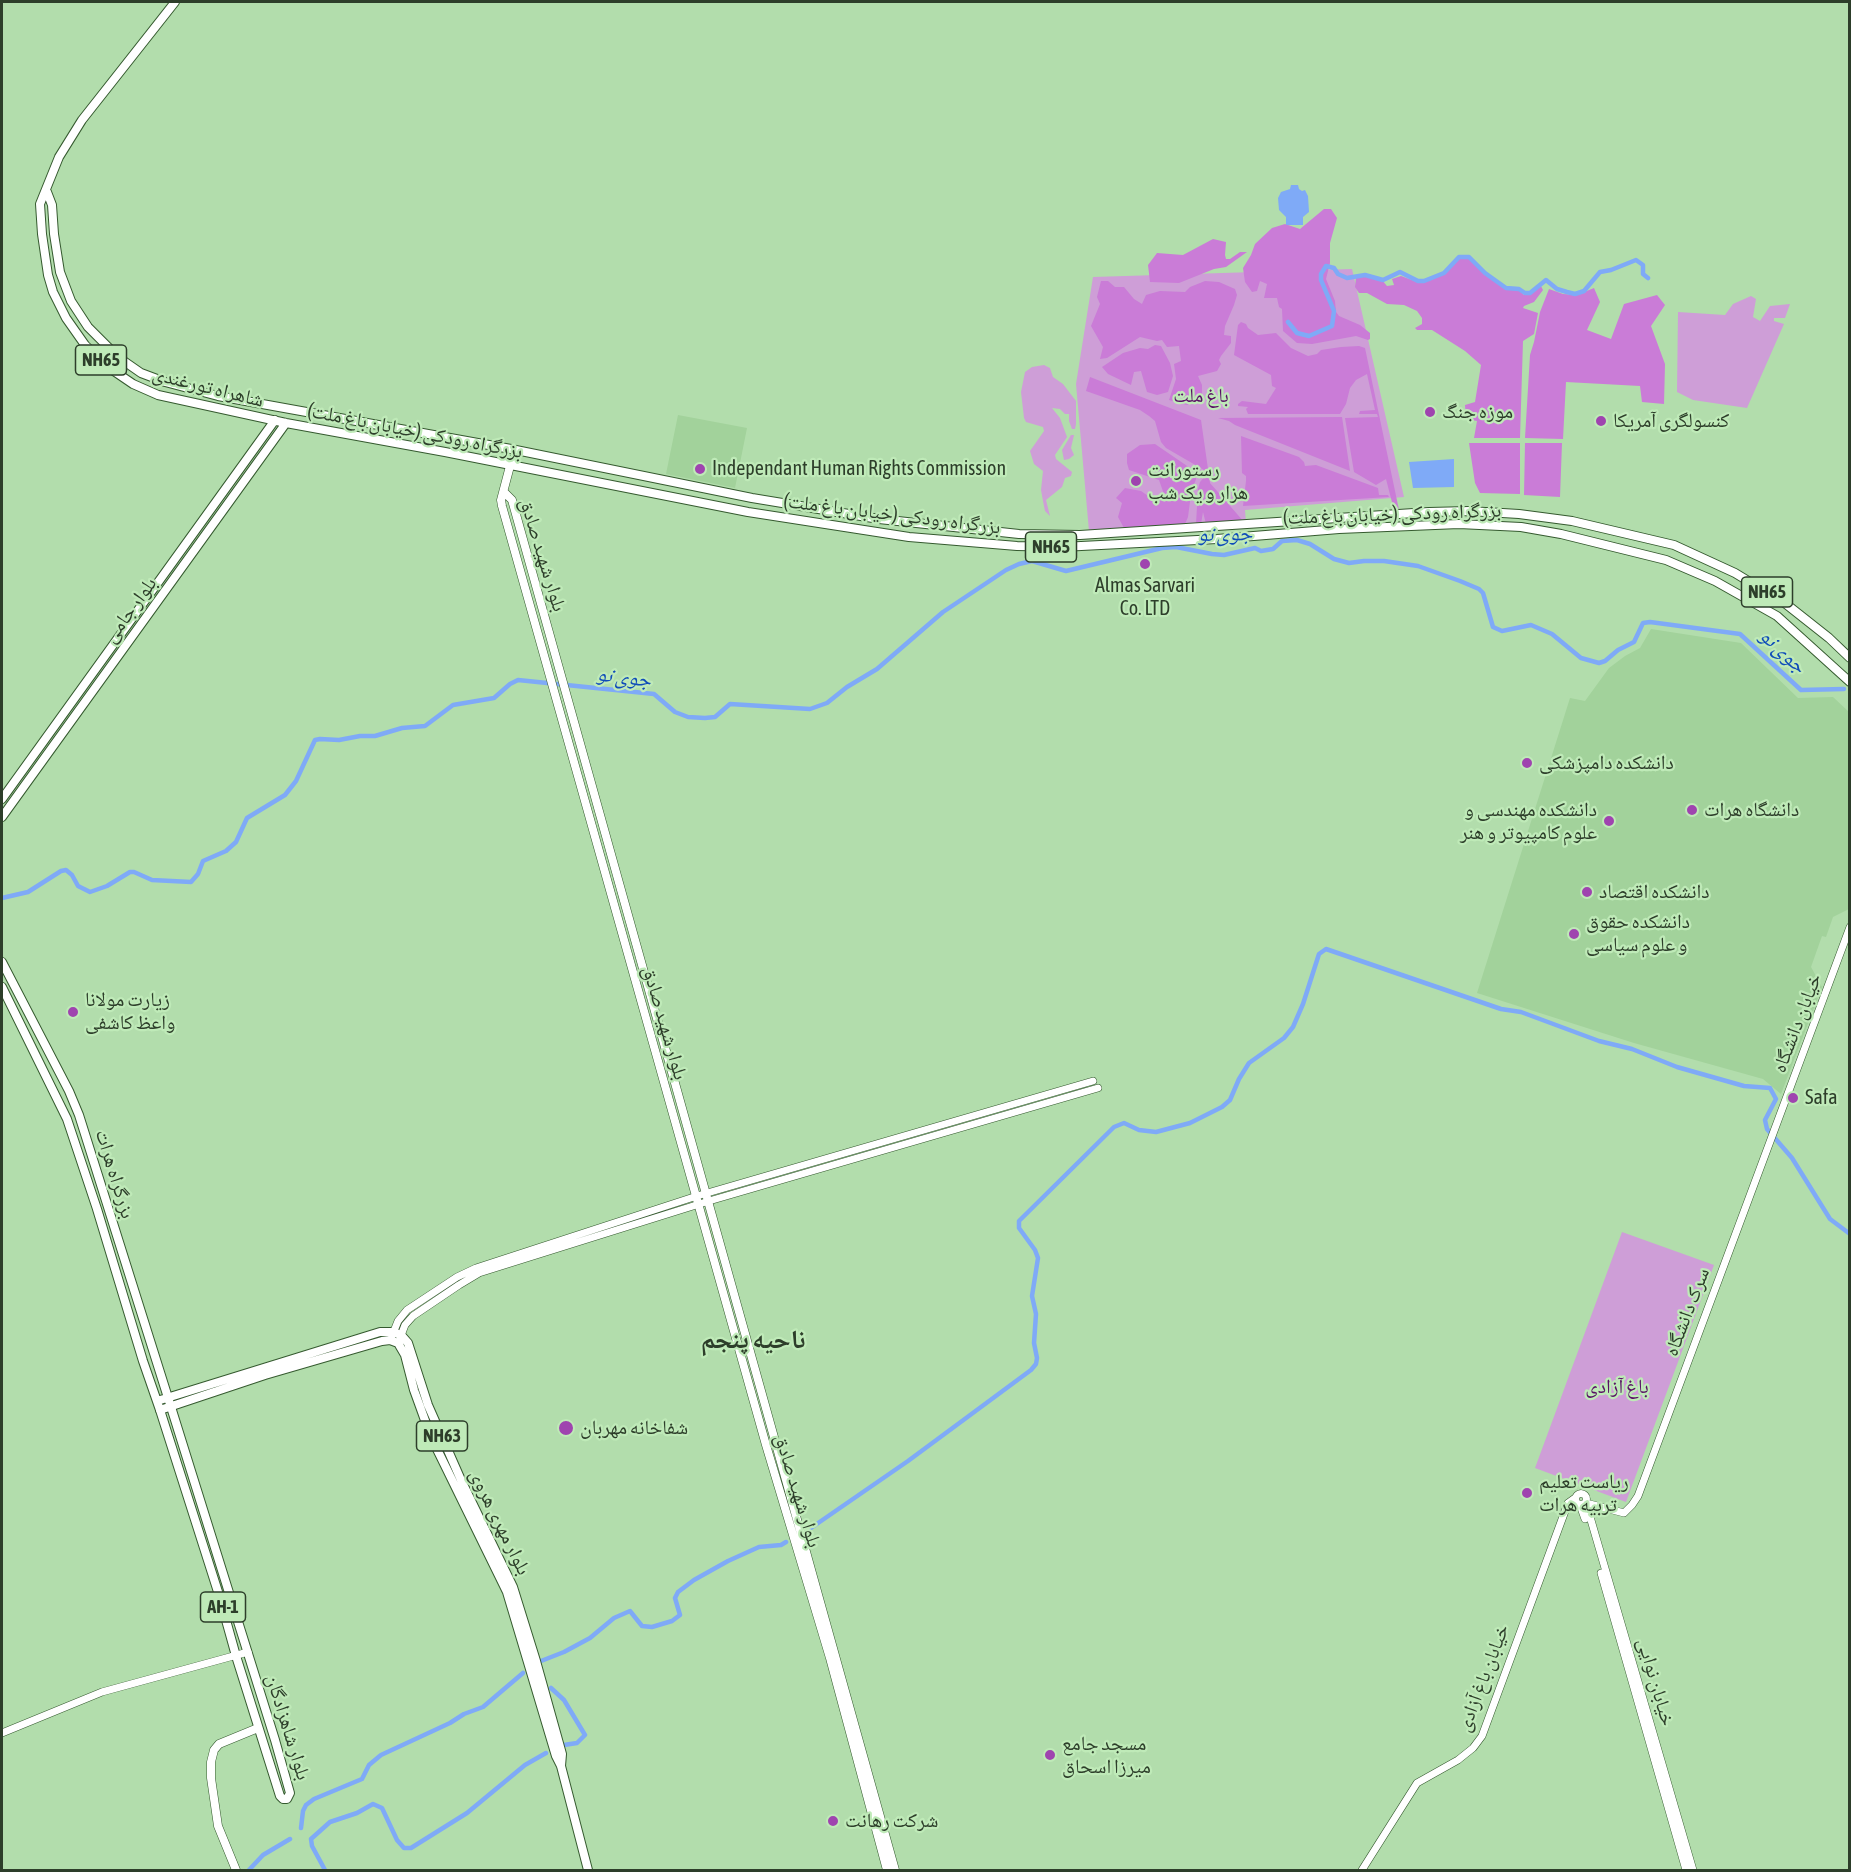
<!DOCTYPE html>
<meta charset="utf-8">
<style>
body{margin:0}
#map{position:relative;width:1851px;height:1872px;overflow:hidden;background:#b2ddac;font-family:"Asap Condensed",sans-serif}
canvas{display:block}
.frame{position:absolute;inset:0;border:3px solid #2d3e2a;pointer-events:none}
</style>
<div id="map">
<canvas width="1851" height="1872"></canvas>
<div class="frame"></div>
</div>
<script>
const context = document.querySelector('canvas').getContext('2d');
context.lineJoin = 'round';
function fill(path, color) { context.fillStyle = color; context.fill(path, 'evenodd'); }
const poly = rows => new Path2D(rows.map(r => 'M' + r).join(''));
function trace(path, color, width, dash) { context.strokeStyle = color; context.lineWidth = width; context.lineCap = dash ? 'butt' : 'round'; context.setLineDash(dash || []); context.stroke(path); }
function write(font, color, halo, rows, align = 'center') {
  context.font = font + ' "Asap Condensed","Noto Naskh Arabic",sans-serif'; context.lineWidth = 4.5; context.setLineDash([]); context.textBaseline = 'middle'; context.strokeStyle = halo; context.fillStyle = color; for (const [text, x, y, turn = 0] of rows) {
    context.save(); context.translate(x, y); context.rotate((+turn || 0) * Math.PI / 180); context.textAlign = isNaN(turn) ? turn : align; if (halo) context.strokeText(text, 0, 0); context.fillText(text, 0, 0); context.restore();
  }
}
fill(poly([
 [678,415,747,428,735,488,666,474],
 [1651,629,1741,643,1798,698,1833,697,1849,712,1849,909,1833,917,1826,937,1822,936,1811,967,1822,987,1781,1094,1763,1079,1634,1043,1477,993,1570,698,1585,701,1609,668,1625,656,1640,648]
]), '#a2d29b');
fill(poly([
 [1352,269,1404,497,1245,510,1246,523,1089,531,1076,384,1093,277],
 [1751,296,1756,299,1753,317,1760,321,1770,306,1790,304,1785,318,1774,318,1774,321,1784,324,1747,408,1693,400,1677,392,1678,312,1725,315,1733,304],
 [1044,365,1050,368,1053,377,1063,384,1076,401,1076,424,1075,429,1072,429,1069,421,1069,414,1065,414,1060,409,1052,408,1060,418,1067,437,1055,455,1056,459,1072,472,1071,476,1065,478,1062,487,1046,500,1050,516,1045,511,1043,501,1041,490,1043,471,1034,464,1030,451,1044,431,1043,427,1026,422,1024,418,1021,392,1025,372,1032,367],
 [1071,435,1074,435,1071,448,1074,455,1069,459,1064,460,1062,450],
 [1622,1232,1714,1265,1626,1502,1535,1468]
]), '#ce9ed7');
fill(poly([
 [1324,209,1331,209,1337,218,1330,243,1330,263,1326,279,1335,301,1336,312,1339,316,1360,325,1370,333,1370,339,1368,340,1356,336,1312,344,1297,343,1283,331,1282,309,1279,307,1277,298,1264,298,1267,284,1260,281,1257,291,1252,292,1245,282,1243,268,1251,255,1255,244,1272,228,1285,224,1300,229],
 [1213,239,1226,242,1225,255,1226,259,1230,259,1240,252,1247,252,1226,267,1214,269,1179,283,1150,282,1148,265,1157,253,1183,255],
 [1459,258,1468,258,1473,261,1484,272,1506,289,1519,290,1524,295,1529,294,1540,284,1543,290,1534,302,1524,306,1523,308,1538,313,1534,334,1523,341,1520,438,1474,438,1477,421,1466,419,1465,405,1475,402,1481,365,1465,351,1432,330,1417,330,1415,328,1422,324,1422,318,1417,311,1404,305,1387,304,1367,293,1359,293,1355,287,1356,278,1365,275,1382,280,1387,286,1394,285,1392,279,1401,276,1420,283,1431,280,1445,273],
 [1101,281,1108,281,1115,287,1124,287,1134,299,1142,304,1146,295,1160,291,1185,292,1190,287,1205,281,1219,282,1235,289,1237,295,1234,305,1225,326,1224,335,1231,336,1231,343,1221,356,1219,360,1221,364,1217,371,1198,376,1202,385,1202,399,1187,405,1169,400,1176,379,1174,364,1181,361,1179,346,1167,347,1162,340,1157,341,1140,337,1107,358,1100,359,1103,347,1091,326,1100,304,1097,297],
 [1594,288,1600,302,1587,330,1611,339,1624,304,1657,295,1665,305,1651,326,1665,364,1664,404,1642,402,1640,386,1566,382,1563,439,1525,438,1530,355,1534,342,1540,312,1549,289,1563,294,1577,295],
 [1241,322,1246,324,1248,328,1258,335,1276,333,1291,348,1308,356,1317,354,1321,350,1341,347,1359,346,1365,348,1399,510,1394,510,1386,479,1376,485,1354,472,1345,418,1378,417,1377,414,1359,414,1360,411,1375,410,1367,374,1356,380,1350,388,1346,404,1340,414,1248,414,1246,409,1248,407,1238,406,1238,404,1242,401,1266,404,1276,388,1272,386,1271,375,1234,355,1238,325],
 [1155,345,1161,346,1170,363,1173,376,1168,392,1157,395,1147,392,1141,371,1134,372,1131,385,1108,374,1102,367,1123,353,1140,348,1148,349],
 [1090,377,1201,420,1210,483,1244,522,1206,524,1203,512,1201,524,1196,524,1198,489,1200,482,1207,474,1204,470,1166,448,1161,442,1155,421,1149,416,1140,410,1086,391],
 [1342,417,1350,471,1235,425,1229,421,1218,418],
 [1241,436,1299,457,1304,462,1305,466,1316,465,1378,488,1379,495,1388,495,1389,497,1243,506,1246,481,1246,476,1242,473],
 [1469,443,1520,443,1520,494,1480,493,1475,483],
 [1525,443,1562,443,1560,497,1524,495],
 [1155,444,1193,470,1196,479,1191,494,1188,517,1185,524,1124,528,1118,517,1122,503,1116,498,1125,488,1141,491,1151,498,1160,500,1165,497,1159,480,1129,470,1127,463,1127,454,1140,445]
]), '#ca7cd7');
fill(poly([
 [1291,185,1298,185,1299,189,1302,191,1305,190,1308,196,1309,212,1303,217,1303,225,1286,225,1286,217,1279,210,1278,198,1281,192,1290,189],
 [1454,459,1454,487,1413,488,1409,462]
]), '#7faaf7');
trace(poly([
 [1288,322,1297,333,1309,336,1332,326,1334,311,1321,280,1321,274,1326,266,1334,268,1338,274,1347,278,1365,275,1383,280,1400,272,1418,281,1424,281,1444,273,1459,257,1469,257,1485,273,1506,288,1519,289,1525,293,1530,293,1546,280,1557,289,1567,292,1575,294,1584,291,1600,272,1611,270,1636,260,1643,265,1643,274,1648,278],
 [2,898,28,892,61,871,66,870,72,875,78,886,90,892,107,886,130,872,134,872,152,880,191,882,198,874,203,861,226,851,236,842,247,818,285,795,296,781,315,740,320,739,339,740,360,736,375,736,402,728,425,726,453,705,494,698,510,684,518,680,654,694,675,712,688,717,705,718,715,717,730,704,810,709,827,703,847,687,877,669,943,612,1006,570,1019,564,1032,561,1066,571,1162,548,1176,547,1212,554,1224,555,1255,548,1261,551,1273,549,1282,541,1297,540,1310,544,1334,559,1349,563,1364,561,1384,561,1418,566,1460,581,1479,589,1483,593,1493,627,1502,631,1531,625,1552,634,1581,658,1599,663,1605,661,1618,650,1634,642,1643,623,1650,622,1740,634,1801,690,1844,689],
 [808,1530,908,1461,1031,1370,1036,1364,1037,1358,1034,1343,1036,1314,1032,1296,1038,1258,1035,1250,1019,1228,1019,1221,1114,1127,1124,1123,1139,1130,1156,1132,1190,1123,1222,1107,1230,1100,1239,1079,1249,1063,1284,1038,1293,1027,1303,1004,1319,954,1326,949,1501,1009,1521,1012,1599,1041,1632,1049,1677,1067,1744,1086,1770,1088,1776,1099,1765,1120,1767,1129,1792,1158,1830,1219,1850,1234],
 [541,1661,564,1652,590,1638,614,1618,630,1611,642,1626,652,1627,672,1621,680,1615,675,1598,678,1592,694,1580,728,1561,759,1547,781,1545,786,1542],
 [551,1688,564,1700,585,1735,577,1743,564,1745],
 [301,1828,303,1811,306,1805,314,1799,362,1779,369,1765,381,1755,450,1723,464,1714,483,1707,523,1673],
 [249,1870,263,1855,290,1839],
 [325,1870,312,1846,311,1839,330,1822,357,1813,373,1804,382,1808,397,1840,404,1848,411,1848,467,1813,525,1765,546,1753]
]), '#7faaf7', 4.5);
const tertiary = poly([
 [392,1336,398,1321,407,1310,457,1277,476,1268,697,1196,1093,1081],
 [400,1338,405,1325,413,1316,459,1285,479,1273,709,1201,1098,1088],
 '1575.5 1499a5.5 5.5 0 1 1 11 0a5.5 5.5 0 1 1-11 0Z',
 [1580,1505,1585,1519],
 [1601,1573,1686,1870],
 [2,1733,102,1692,248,1652],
 [1362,1870,1417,1783,1458,1760,1473,1748,1482,1736,1568,1503,1575,1498],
 [1693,1870,1586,1503,1624,1513,1632,1505,1638,1496,1850,927]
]);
const secondary = poly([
 [518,451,510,466,501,500,502,506,766,1445,830,1658,887,1870],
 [504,492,512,500,895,1870],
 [236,1870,218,1826,211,1778,211,1762,214,1750,219,1744,258,1728]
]);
const primary = poly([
 [160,1410,219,1595,236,1656,280,1796,283,1799,287,1799,290,1793,275,1740,171,1407]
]);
const trunk = poly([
 [175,2,82,120,59,157,40,204,42,234,48,275,53,292,66,318,85,345,108,367,133,384,158,395,286,423,445,452,748,512,909,537,1017,546,1062,547,1217,539,1339,529,1459,524,1521,527,1561,534,1666,560,1715,581,1777,616,1850,682],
 [47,192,52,205,54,234,60,272,71,301,88,327,118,357,141,373,165,382,218,396,511,449,752,498,879,519,1019,534,1080,535,1429,512,1469,511,1519,514,1572,521,1674,545,1735,573,1786,604,1829,638,1850,658],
 [2,799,275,420],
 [2,817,286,423],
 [2,962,69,1091,79,1115,170,1404],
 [2,987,67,1119,97,1209,143,1361,160,1410,265,1375,382,1341,390,1340,398,1343,405,1355,414,1390,431,1437,507,1592,556,1756,561,1766,588,1870],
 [157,1401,380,1332,393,1332,401,1335,408,1343,428,1405,461,1480,513,1587,536,1661,562,1754,561,1766]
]);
trace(tertiary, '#355a2f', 8);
trace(secondary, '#355a2f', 9);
trace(primary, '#355a2f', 10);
trace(trunk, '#355a2f', 10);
trace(tertiary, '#fff', 7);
trace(secondary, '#fff', 8);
trace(primary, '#fff', 8);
trace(trunk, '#fff', 8);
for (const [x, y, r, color] of [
 [1430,412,6,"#9f44af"],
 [1601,421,6,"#9f44af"],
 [700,469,6,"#9f44af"],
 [1136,481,6,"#9f44af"],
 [1145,564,6,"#9f44af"],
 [1527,763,6,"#9f44af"],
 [1692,810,6,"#9f44af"],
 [1609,821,6,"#9f44af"],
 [1587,892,6,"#9f44af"],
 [1574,934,6,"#9f44af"],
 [73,1012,6,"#9f44af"],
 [1793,1098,6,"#9f44af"],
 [566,1428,8,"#9f44af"],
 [1527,1493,6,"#9f44af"],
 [1050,1755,6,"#9f44af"],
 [833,1821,6,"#9f44af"]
]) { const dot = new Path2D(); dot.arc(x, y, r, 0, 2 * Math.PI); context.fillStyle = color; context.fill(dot); trace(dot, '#bfeab8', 2); }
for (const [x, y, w] of [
 [101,360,51],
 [1051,547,51],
 [1767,592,51],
 [442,1436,51],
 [223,1607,45]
]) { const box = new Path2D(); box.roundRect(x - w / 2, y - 15, w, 30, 4.5); context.fillStyle = '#bfeab8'; context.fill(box); trace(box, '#2d3e2a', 1.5); }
write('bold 18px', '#2d3e2a', null, [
 ["NH65",101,360],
 ["NH65",1051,547],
 ["NH65",1767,592],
 ["NH63",442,1436],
 ["AH-1",223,1607]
]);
write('20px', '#2d3e2a', '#bfeab8', [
 ["شاهراه تورغندی",208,387,14],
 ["بزرگراه رودکی (خیابان باغ ملت)",415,431,11],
 ["بزرگراه رودکی (خیابان باغ ملت)",892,514,7],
 ["بزرگراه رودکی (خیابان باغ ملت)",1392,514,-2],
 ["بلوار شهید صادق",543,555,73],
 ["بلوار جامی",130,610,-54],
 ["بلوار شهید صادق",665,1023,74],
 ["خیابان دانشگاه",1797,1023,-69],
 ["بزرگراه هرات",115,1174,73],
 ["سرک دانشگاه",1687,1312,-69],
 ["بلوار شهید صادق",798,1491,73],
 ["بلوار مهری هروی",500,1522,64],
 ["خیابان باغ آزادی",1483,1678,-69],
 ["خیابان نوایی",1656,1682,74],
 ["بلوار شاهزادگان",288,1727,73]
]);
write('20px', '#591165', '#bfeab8', [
 ["باغ ملت",1201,396],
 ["باغ آزادی",1617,1387]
]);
write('20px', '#2d3e2a', '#bfeab8', [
 ["موزه جنگ",1442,412],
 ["کنسولگری آمریکا",1613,421],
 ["Independant Human Rights Commission",712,469],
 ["رستورانت",1148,470],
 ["هزار و یک شب",1148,493],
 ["Almas Sarvari",1145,586,"center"],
 ["Co. LTD",1145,609,"center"],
 ["دانشکده دامپزشکی",1539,763],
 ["دانشکده مهندسی و",1597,810,"right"],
 ["علوم کامپیوتر و هنر",1597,833,"right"],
 ["دانشگاه هرات",1704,810],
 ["دانشکده اقتصاد",1599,892],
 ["دانشکده حقوق",1586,922],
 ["و علوم سیاسی",1586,945],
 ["زیارت مولانا",85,1000],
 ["واعظ کاشفی",85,1023],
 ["Safa",1805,1098],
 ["شفاخانه مهربان",580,1428],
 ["ریاست تعلیم",1539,1482],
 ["تربیه هرات",1539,1505],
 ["مسجد جامع",1062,1744],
 ["میرزا اسحاق",1062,1767],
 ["شرکت رهانت",845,1821]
], 'left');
write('italic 21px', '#0f4cb9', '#bfeab8', [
 ["جوی نو",1225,534,-1],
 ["جوی نو",1783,651,43],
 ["جوی نو",624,677,7]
]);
write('bold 26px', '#2d3e2a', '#bfeab8', [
 ["ناحیه پنجم",753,1340]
]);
</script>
